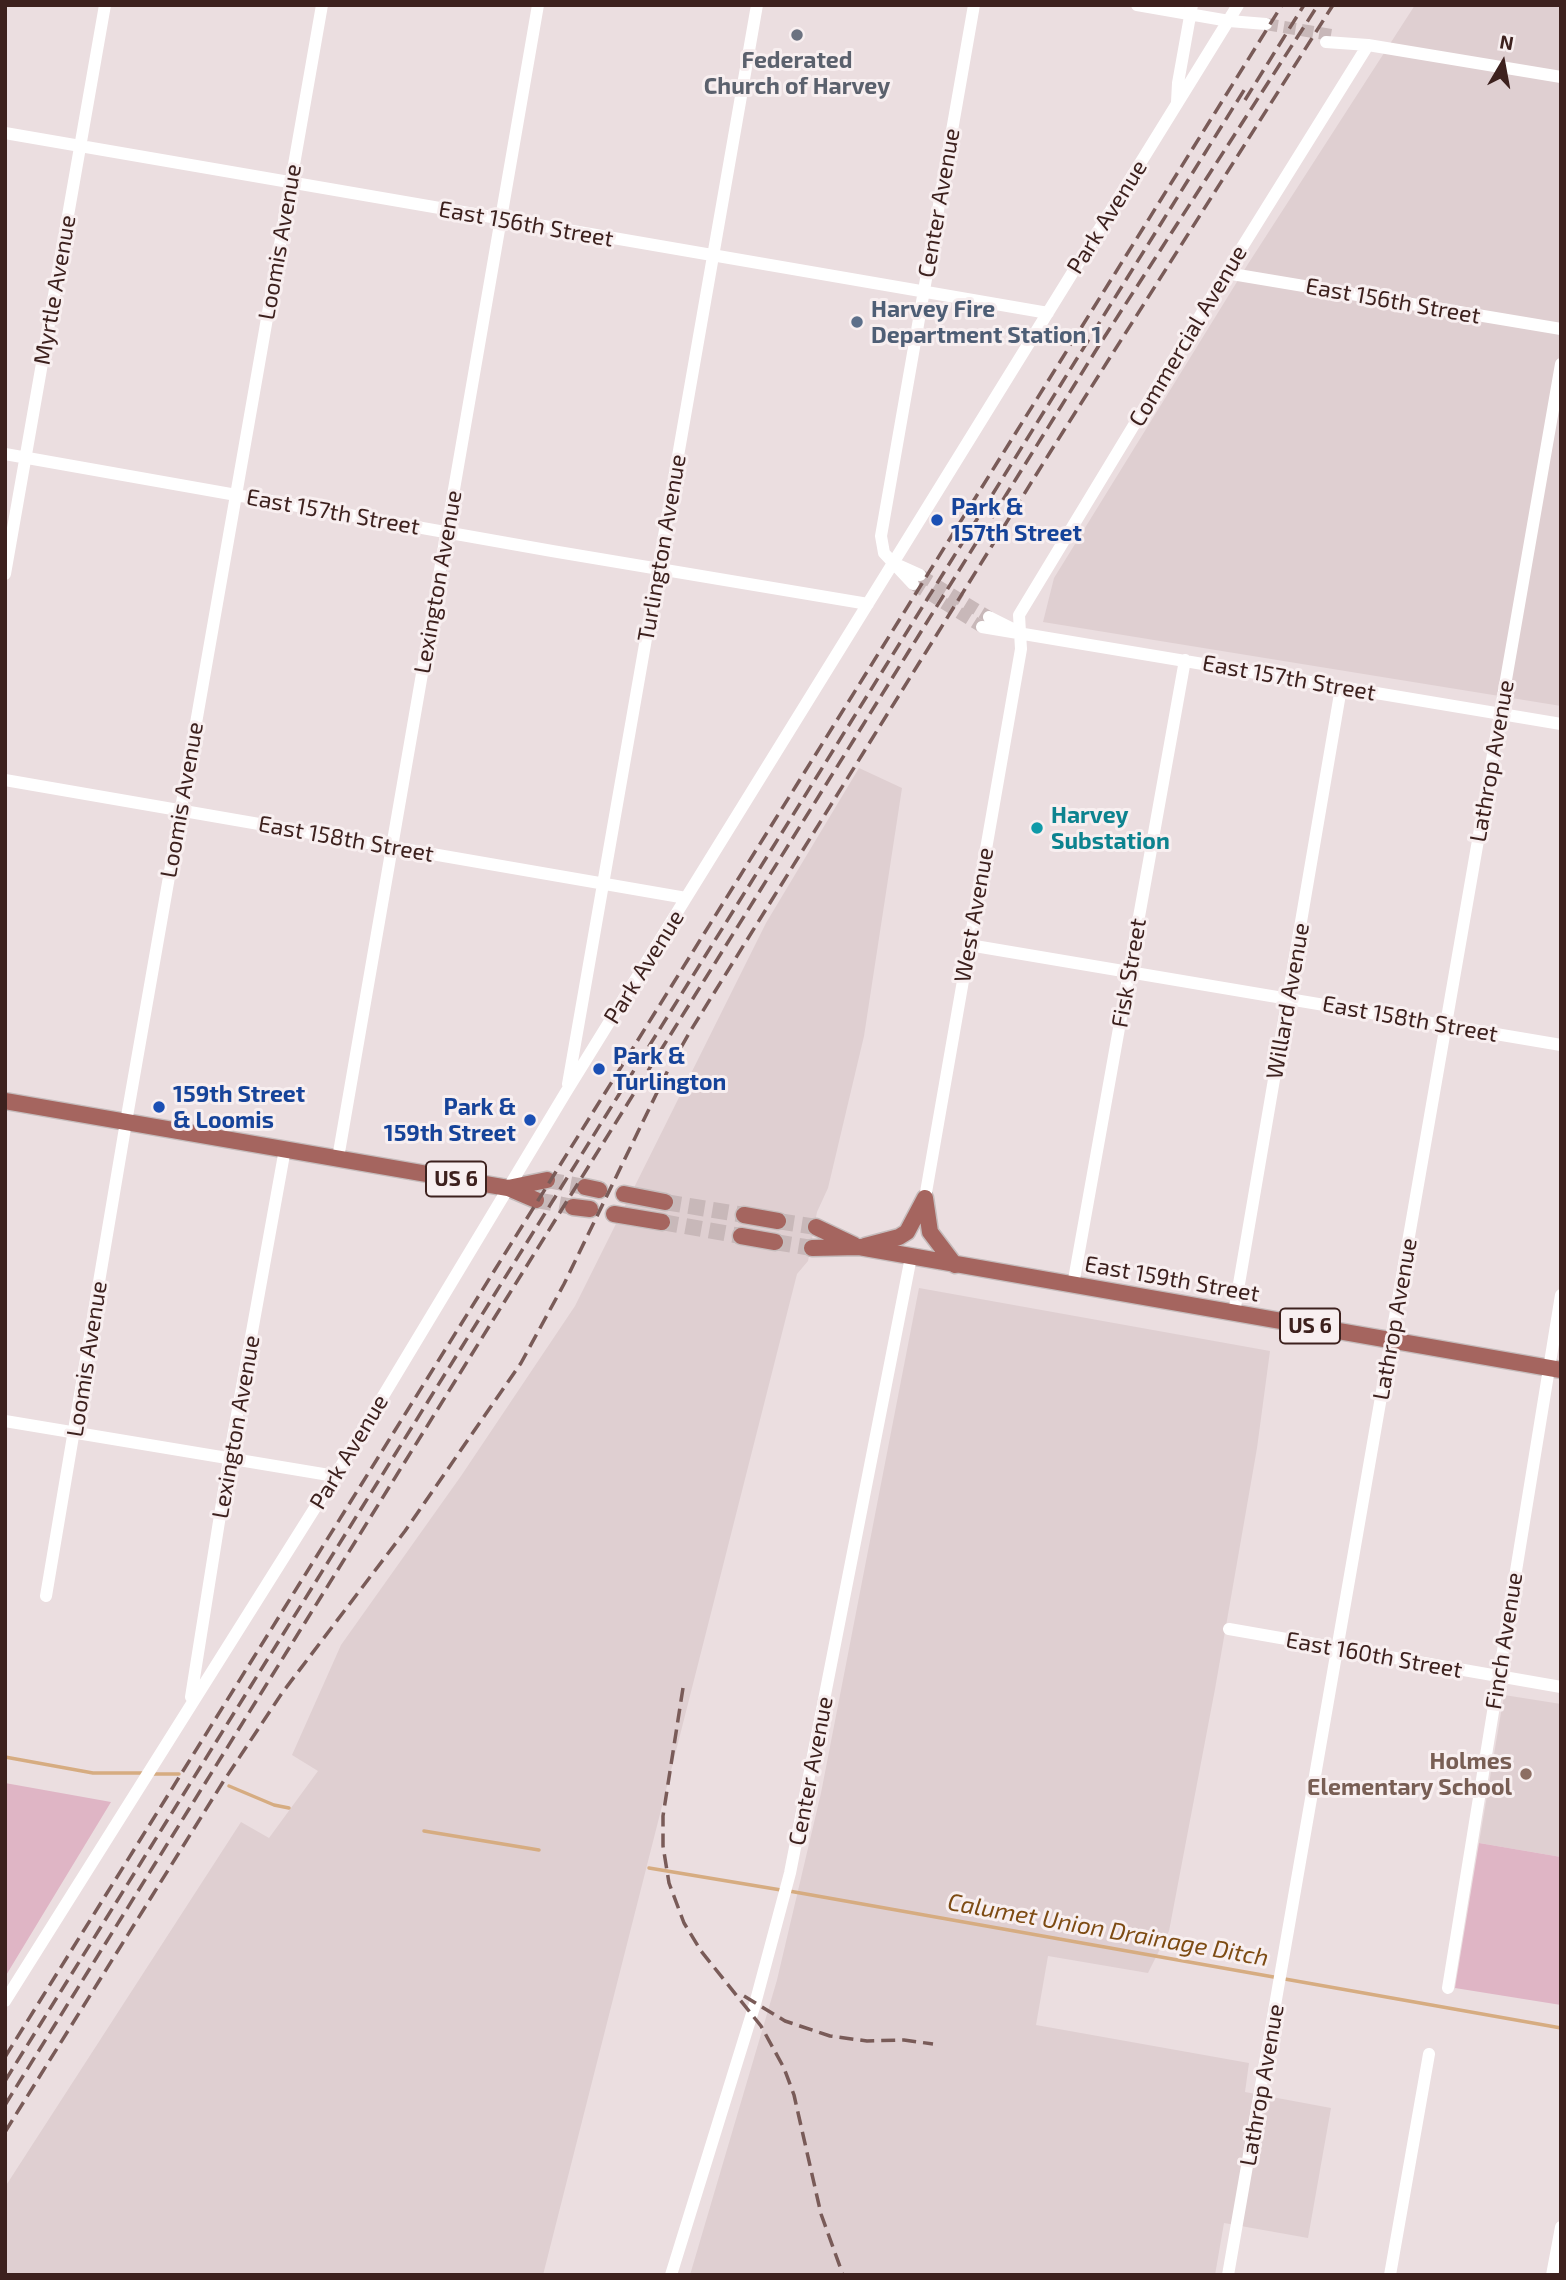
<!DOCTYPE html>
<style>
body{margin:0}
#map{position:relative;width:1566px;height:2280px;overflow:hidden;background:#ebdee0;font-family:"Exo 2",sans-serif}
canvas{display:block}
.frame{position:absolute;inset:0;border:7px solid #3d211e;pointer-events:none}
.north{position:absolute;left:1468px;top:28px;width:70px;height:70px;-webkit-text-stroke:5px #f8eff0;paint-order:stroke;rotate:10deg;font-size:19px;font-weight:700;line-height:28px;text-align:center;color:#3d211e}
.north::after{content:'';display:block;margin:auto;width:24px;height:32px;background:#3d211e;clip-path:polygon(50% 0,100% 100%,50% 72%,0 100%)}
</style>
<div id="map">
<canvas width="1566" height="2280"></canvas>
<div class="frame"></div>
<div class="north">N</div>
</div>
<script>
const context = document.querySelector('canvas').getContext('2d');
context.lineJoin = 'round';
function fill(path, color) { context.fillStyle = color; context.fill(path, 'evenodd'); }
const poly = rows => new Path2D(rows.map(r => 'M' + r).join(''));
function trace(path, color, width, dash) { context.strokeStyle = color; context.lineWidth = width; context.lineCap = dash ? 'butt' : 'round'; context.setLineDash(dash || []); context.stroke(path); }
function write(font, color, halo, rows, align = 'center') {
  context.font = font + ' "Exo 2",sans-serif'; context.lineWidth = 6; context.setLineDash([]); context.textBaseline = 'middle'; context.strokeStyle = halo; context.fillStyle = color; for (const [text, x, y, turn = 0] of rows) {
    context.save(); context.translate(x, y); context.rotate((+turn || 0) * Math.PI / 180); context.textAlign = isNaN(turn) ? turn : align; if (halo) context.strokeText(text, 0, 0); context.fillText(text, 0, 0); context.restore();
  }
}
fill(poly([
 [1415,5,1561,5,1561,706,1043,622,1054,578,1248,264],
 [859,768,902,788,864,1036,828,1188,817,1212,808,1261,797,1274,543,2275,5,2275,5,2187,241,1822,269,1838,318,1771,292,1755,341,1645,461,1476,575,1306,766,923],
 [919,1288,1270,1351,1257,1448,1215,1689,1169,1931,1148,1973,1048,1956,1036,2025,1249,2063,1245,2092,1331,2108,1308,2238,1224,2223,1215,2275,690,2275,777,1980,821,1793],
 [1504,1695,1561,1704,1561,1857,1479,1843]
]), '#dfcfd1');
fill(poly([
 [5,1783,111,1802,5,1977],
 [1479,1843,1561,1857,1561,2005,1455,1988]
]), '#dfb5c5');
trace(poly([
 [5,1757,93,1773,145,1773],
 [153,1774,179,1774],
 [229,1786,274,1805,289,1808],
 [424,1831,539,1850],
 [649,1868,781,1890],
 [789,1891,1561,2028]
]), '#d6ac81', 3.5);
trace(poly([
 [1266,24,1331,35],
 [920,575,989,617],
 [913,584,982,627]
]), '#c8b8b9', 12, [12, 6]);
trace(poly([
 [547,1180,585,1187],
 [536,1200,573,1207],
 [665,1202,744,1215],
 [778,1221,816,1227],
 [662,1222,741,1236],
 [775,1242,812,1248]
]), '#c8b8b9', 16, [16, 8]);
const major = poly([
 [5,1101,508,1188,536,1200],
 [585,1187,599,1190],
 [508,1188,547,1180],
 [624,1194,665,1202],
 [925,1198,930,1232,955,1265],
 [573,1207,590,1209],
 [614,1214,662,1222],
 [744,1215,778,1221],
 [816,1227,854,1245],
 [741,1236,775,1242],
 [865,1246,899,1237,907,1232,925,1198],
 [812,1248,859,1247,1561,1370]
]);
trace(major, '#c5bcbc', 19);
trace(poly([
 [1137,5,1229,21,1266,24],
 [1326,42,1368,45,1561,77],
 [1177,102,1178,83,1192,5],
 [5,133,1048,313],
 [1226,273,1561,329],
 [5,454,552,551,868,604],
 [900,566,920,575],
 [5,574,105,5],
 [913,584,884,553,881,536,974,5],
 [989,617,1015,630],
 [982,627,1561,724],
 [5,780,686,898],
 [969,945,1561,1045],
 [568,1084,757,5],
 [338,1158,538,5],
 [925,1198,1021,649,1019,615,1226,273,1368,45],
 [1073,1285,1185,660],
 [1234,1313,1341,688],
 [5,1421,335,1476],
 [46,1596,126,1122,322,5],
 [1229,1629,1561,1687],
 [191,1697,229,1459,285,1149],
 [1448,1988,1561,1295],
 [5,2001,335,1476,566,1092,1238,5],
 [671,2275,755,2004,790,1873,911,1257],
 [1228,2275,1561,364],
 [1390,2275,1429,2054],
 [1552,2275,1561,2227]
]), '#fff', 12);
trace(major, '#a5655f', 16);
trace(poly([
 [1245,100,1304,5],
 [683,1688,663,1816,663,1846,669,1883,684,1923,701,1951,761,2026,784,2068,794,2095,821,2214,843,2275],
 [744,1996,785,2021,830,2036,867,2041,904,2040,933,2044],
 [5,2057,1282,5],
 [5,2081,1246,87],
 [5,2105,1098,347,1318,5],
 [5,2132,223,1782,282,1693,405,1531,521,1363,564,1284,668,1070,691,1030,1049,454,1333,5]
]), '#795b58', 3.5, [14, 7]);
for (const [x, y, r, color] of [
 [797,35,7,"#6b7280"],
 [857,322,7,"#5c6f8a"],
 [937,520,7,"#1a4fb4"],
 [1037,828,7,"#0f9aa8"],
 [599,1069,7,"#1a4fb4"],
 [159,1107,7,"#1a4fb4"],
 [530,1120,7,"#1a4fb4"],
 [1526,1774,7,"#8d6e63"]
]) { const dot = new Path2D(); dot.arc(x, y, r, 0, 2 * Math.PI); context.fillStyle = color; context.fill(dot); trace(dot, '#f8eff0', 2.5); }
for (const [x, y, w] of [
 [456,1179,60],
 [1310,1326,60]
]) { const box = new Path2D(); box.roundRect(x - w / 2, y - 17.5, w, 35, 5); context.fillStyle = '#f8eff0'; context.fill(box); trace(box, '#3d211e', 2); }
write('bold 21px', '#3d211e', null, [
 ["US 6",456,1179],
 ["US 6",1310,1326]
]);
write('bold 23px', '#5b616d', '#f8eff0', [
 ["Federated",797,60],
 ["Church of Harvey",797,86]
]);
write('23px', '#3d211e', '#f8eff0', [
 ["Center Avenue",939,203,-80],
 ["Park Avenue",1107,217,-58],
 ["East 156th Street",526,224,10],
 ["Loomis Avenue",280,242,-80],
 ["Myrtle Avenue",55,290,-80],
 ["East 156th Street",1393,301,10],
 ["Commercial Avenue",1188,336,-59],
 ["East 157th Street",333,512,10],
 ["Turlington Avenue",662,548,-80],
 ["Lexington Avenue",438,582,-80],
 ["East 157th Street",1289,678,10],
 ["Lathrop Avenue",1492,761,-80],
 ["Loomis Avenue",182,800,-80],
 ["East 158th Street",346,839,10],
 ["West Avenue",974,915,-80],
 ["Park Avenue",644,967,-58],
 ["Fisk Street",1129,973,-80],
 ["Willard Avenue",1288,1001,-80],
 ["East 158th Street",1410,1019,10],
 ["East 159th Street",1172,1279,10],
 ["Lathrop Avenue",1395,1319,-80],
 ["Loomis Avenue",87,1359,-81],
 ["Lexington Avenue",236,1427,-80],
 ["Park Avenue",349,1452,-59],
 ["Finch Avenue",1504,1641,-81],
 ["East 160th Street",1374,1655,10],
 ["Center Avenue",811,1771,-79],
 ["Lathrop Avenue",1262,2085,-80]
]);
write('bold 23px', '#4e5e75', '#f8eff0', [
 ["Harvey Fire",871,309],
 ["Department Station 1",871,335]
], 'left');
write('bold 23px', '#164399', '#f8eff0', [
 ["Park &",951,507],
 ["157th Street",951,533],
 ["Park &",613,1056],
 ["Turlington",613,1082],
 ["159th Street",173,1094],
 ["& Loomis",173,1120],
 ["Park &",516,1107,"right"],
 ["159th Street",516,1133,"right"]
], 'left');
write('bold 23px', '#0d838f', '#f8eff0', [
 ["Harvey",1051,815],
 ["Substation",1051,841]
], 'left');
write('bold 23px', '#785e54', '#f8eff0', [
 ["Holmes",1512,1761],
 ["Elementary School",1512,1787]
], 'right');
write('italic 24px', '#7d4b13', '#f8eff0', [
 ["Calumet Union Drainage Ditch",1108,1930,10]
]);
</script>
